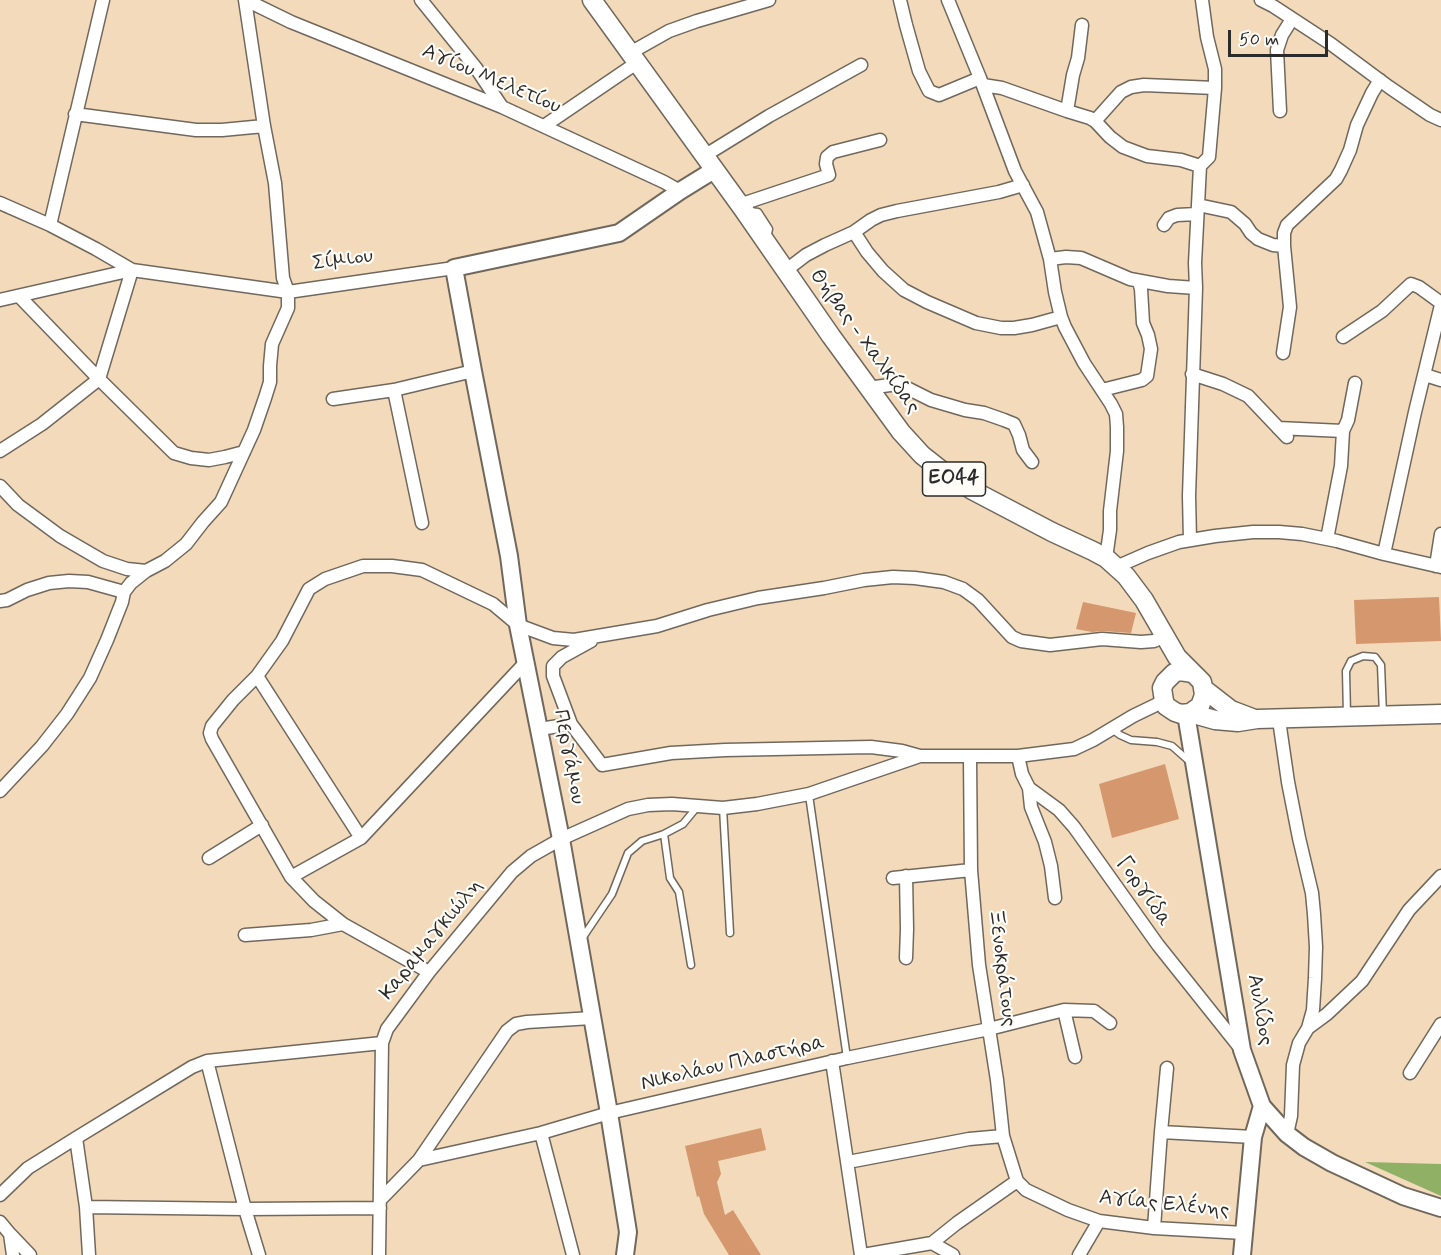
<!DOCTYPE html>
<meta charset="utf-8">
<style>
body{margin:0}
#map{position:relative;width:1441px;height:1255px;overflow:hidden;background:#f2daba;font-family:Mynerve,sans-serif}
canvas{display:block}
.scale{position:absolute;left:1228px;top:30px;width:100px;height:27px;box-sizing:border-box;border:3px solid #2b2b2b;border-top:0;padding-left:8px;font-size:18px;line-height:21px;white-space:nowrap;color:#2b2b2b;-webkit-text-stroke:4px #fdfcf7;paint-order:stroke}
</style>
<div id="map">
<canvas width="1441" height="1255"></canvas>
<div class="scale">50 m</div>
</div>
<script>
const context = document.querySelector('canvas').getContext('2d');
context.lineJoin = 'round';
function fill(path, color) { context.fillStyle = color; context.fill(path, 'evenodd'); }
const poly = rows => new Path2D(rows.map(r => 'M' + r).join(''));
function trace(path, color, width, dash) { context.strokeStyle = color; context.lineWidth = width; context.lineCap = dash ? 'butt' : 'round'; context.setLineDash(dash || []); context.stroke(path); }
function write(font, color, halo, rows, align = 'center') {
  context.font = font + ' Mynerve,sans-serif'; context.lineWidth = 4.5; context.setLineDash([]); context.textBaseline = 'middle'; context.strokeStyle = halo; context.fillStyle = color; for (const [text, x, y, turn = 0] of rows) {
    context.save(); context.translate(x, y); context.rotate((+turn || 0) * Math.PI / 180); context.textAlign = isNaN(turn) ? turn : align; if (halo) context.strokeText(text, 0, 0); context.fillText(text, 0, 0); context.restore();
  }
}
fill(poly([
 [1365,1162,1441,1164,1441,1196]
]), '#8fb065');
fill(poly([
 [1439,597,1441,641,1356,644,1354,600],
 [1083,602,1136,613,1131,633,1102,631,1092,632,1076,629],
 [1165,764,1179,819,1112,838,1099,784],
 [761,1128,766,1150,718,1161,721,1174,717,1182,725,1215,733,1210,761,1255,729,1255,704,1214,699,1196,697,1197,685,1146]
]), '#d4976e');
const lane = poly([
 [750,211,758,212,769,229,767,238],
 [1347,715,1346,671,1351,661,1363,656,1375,657,1381,665,1383,715],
 [1112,729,1120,735,1131,740,1157,742,1172,746,1189,761],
 [809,795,847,1058],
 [723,808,730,933],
 [664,834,670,878,679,892,691,965],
 [581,940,612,894,628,853,642,841,664,834,683,824,697,807]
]);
const street = poly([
 [246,0,291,22,502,107,664,182,680,191],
 [421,0,476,68,502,107],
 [900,0,906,25,919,71,929,91,939,95,980,78],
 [948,0,980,78,1015,171,1037,212,1050,259,1055,292,1061,317,1065,327,1084,363,1111,404,1116,414,1117,427,1117,451,1110,511,1110,530,1106,558],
 [1261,0,1273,6,1331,44,1389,87,1430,115,1441,120],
 [630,53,669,31,697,21,769,0],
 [983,85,1002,88,1067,111,1090,118,1095,121,1110,137,1123,147,1147,156,1181,160,1200,166,1195,263,1196,288,1189,496,1190,540],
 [1067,111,1073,75,1078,58,1082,25],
 [1280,111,1277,50,1282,35,1292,19],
 [75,114,196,130,222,130,264,126],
 [1095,121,1121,92,1131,87,1144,85,1215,88],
 [544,126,638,62],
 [704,156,769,116,861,65],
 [1200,166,1209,157,1215,88,1215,69,1207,37,1202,0],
 [0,203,50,225,96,249,132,270,99,379,42,424,0,451],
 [739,205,829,175,826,164,827,157,833,152,880,140],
 [1198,205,1231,212,1245,224,1251,233,1258,239,1273,245,1284,246],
 [50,225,103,0],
 [1164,225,1169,218,1177,215,1197,214],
 [854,232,867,252,883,271,904,290,927,302,976,323,1001,328,1014,328,1032,325,1061,317],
 [1050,259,1066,257,1081,258,1130,279,1168,286,1196,288],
 [785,271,806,255,825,245,854,232,871,220,881,215,897,211,999,192,1023,185],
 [19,296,99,379,174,453,191,458,209,460,225,457,244,452],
 [0,300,132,270,288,292,454,268],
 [1343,337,1382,311,1411,284,1419,287,1441,303],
 [1283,353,1290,307,1284,246,1284,233,1287,225,1336,179,1341,170,1350,150,1357,125,1372,93,1380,80],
 [1192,374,1223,384,1248,396,1287,437],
 [1425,375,1441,380],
 [868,388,890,385,901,385,931,400,965,410,984,413,1004,420,1014,424,1019,435,1023,450,1032,462],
 [394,390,422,523],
 [1102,390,1142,380,1147,376,1151,349,1148,335,1143,323,1141,289,1139,282],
 [333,399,394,390,473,371],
 [1278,428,1343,431],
 [0,486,18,505,60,536,103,561,127,569,146,571],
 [1327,539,1341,466,1343,431,1348,420,1355,383],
 [1384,554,1415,412,1441,305],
 [1436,566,1441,534],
 [1116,567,1148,553,1179,542,1215,536,1253,532,1279,532,1302,534,1337,541,1384,554,1441,567],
 [0,601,7,600,27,590,49,583,69,581,88,582,124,592],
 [257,676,361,838],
 [1279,720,1288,782,1299,838,1312,893,1314,914,1316,947,1315,978,1313,1010,1308,1028],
 [571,724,553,676,553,666,562,657,591,641],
 [540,729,571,724,602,765,671,753,725,750,871,747,902,751,920,756,1018,756,1074,749,1093,740,1133,716,1164,701],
 [1018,756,1022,774,1029,788,1059,810,1074,827,1158,945,1241,1049],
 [970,757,971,870,979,965,997,1080,1003,1136,1017,1181,1026,1190,1068,1210,1099,1221,1154,1228,1244,1233],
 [1029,788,1031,807,1045,842,1051,866,1055,898],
 [0,791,42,746,67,714,90,678,107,640,122,602,124,592,131,583,146,571,165,561,186,544,203,522,221,502,254,430,265,398,270,382,270,366,272,344,288,308,288,292,283,278,275,183,264,126,245,0],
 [209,858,262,825],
 [906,876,907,929,906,958],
 [291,877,361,838,525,663],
 [893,878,971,870],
 [245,935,311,930,343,924],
 [429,972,343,924,314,901,291,877,212,739,210,733,212,726,233,700,257,676,282,641,309,589,325,579,363,566,392,566,422,570,493,604,518,625,553,638,574,640,657,626,708,610,758,598,824,588,864,580,893,577,915,578,944,582,963,589,978,600,1012,637,1021,641,1050,645,1102,639,1141,642,1154,641,1165,636],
 [1064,1010,1075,1057],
 [207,1061,245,1209,259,1255],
 [832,1061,861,1255],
 [1410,1073,1441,1024],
 [1161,1132,1253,1137],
 [541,1133,573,1255],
 [1287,1134,1291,1116,1293,1065,1299,1043,1308,1028,1327,1014,1362,981,1409,910,1441,876],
 [76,1138,86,1207,89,1255],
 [419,1160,507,1031,516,1024,527,1022,592,1018],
 [848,1162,969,1139,1003,1136],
 [0,1195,28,1168,76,1138,192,1067,207,1061,382,1043,387,1029,429,972,512,872,531,856,561,839,628,809,648,805,672,804,723,808,757,804,809,794,920,756],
 [380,1200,419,1160,541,1133,609,1113,847,1058,989,1029,1064,1010,1094,1011,1110,1023],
 [86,1207,245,1209,380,1208],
 [0,1222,10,1234,13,1255],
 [1154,1228,1161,1132,1167,1068],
 [10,1234,30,1255],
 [932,1243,953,1255],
 [379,1255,382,1043],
 [863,1255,932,1243,957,1223,1017,1181],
 [1079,1255,1099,1221]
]);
const secondary = poly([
 [1186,714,1242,1050,1262,1106,1287,1134,1304,1147,1332,1163,1403,1196,1441,1208],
 [625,1255,628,1232,609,1113,561,839,518,625,509,556,473,371,454,268,619,233,680,191,714,170],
 [1242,1255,1253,1137,1262,1106]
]);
const primary = poly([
 [592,0,743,209,831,336,901,432,922,455,941,470,972,490,1052,532,1093,551,1106,558,1126,576,1144,600,1177,657,1202,682,1204,695,1200,706,1190,713,1181,714,1175,712,1166,706,1164,701,1162,688,1165,682,1174,673,1180,671,1193,673],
 [1204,689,1231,710,1252,718],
 [1190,713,1215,720,1238,722,1257,719,1441,714]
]);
trace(lane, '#71685d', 9);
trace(street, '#71685d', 15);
trace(secondary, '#71685d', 20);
trace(primary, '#71685d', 21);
trace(lane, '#fff', 6);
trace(street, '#fff', 12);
trace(secondary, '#fff', 16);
trace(primary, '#fff', 18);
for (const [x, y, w] of [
 [954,479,63]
]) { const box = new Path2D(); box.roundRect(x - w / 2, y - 17, w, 34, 4.5); context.fillStyle = '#fdfcf7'; context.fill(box); trace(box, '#2b2b2b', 1.5); }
write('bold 20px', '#2b2b2b', null, [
 ["ΕΟ44",954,479]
]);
write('21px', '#2b2b2b', '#fdfcf7', [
 ["Αγίου Μελετίου",491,80,23],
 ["Σίμιου",343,261,-8],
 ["Θήβας - Χαλκίδας",864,342,54],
 ["Περγάμου",568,757,79],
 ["Γοργίδα",1143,892,55],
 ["Καραμαγκιώλη",432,940,-51],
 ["Ξενοκράτους",1001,968,83],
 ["Αυλίδος",1259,1010,80],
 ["Νικολάου Πλαστήρα",733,1064,-13],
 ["Αγίας Ελένης",1164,1205,6]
]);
</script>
